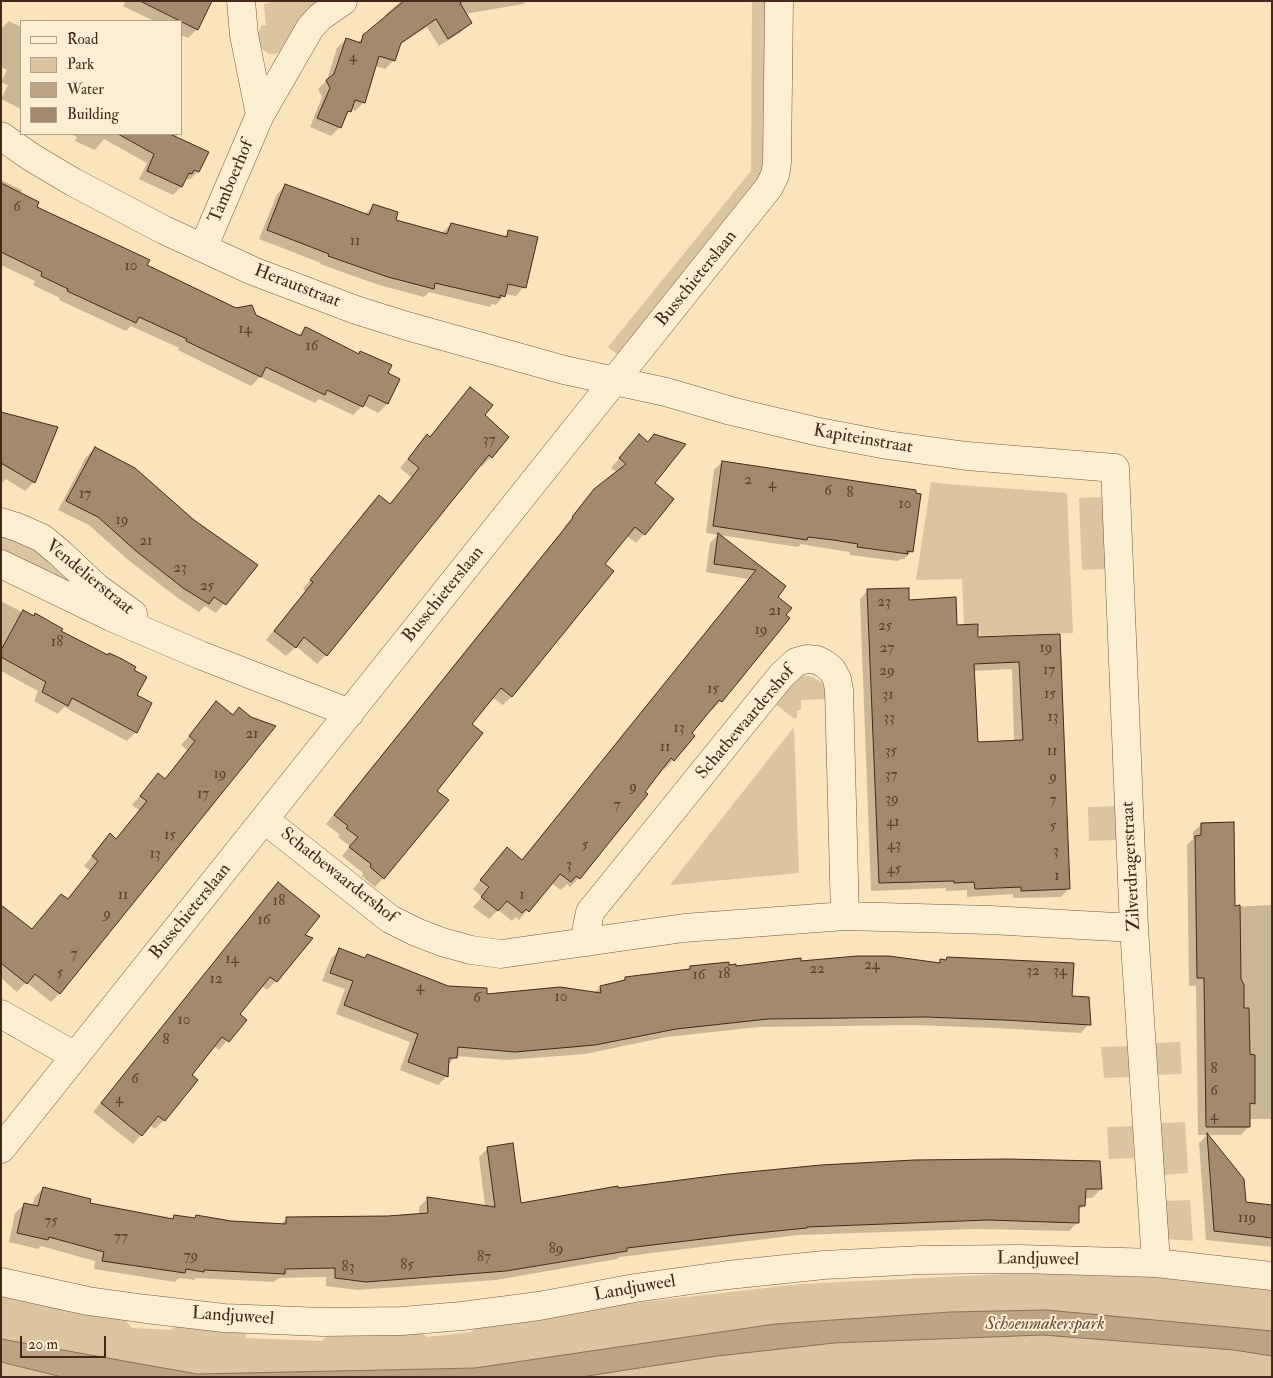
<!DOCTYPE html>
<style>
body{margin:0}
#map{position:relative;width:1273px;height:1378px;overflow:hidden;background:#fae4bb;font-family:"IM FELL Double Pica",serif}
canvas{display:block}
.frame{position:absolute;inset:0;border:2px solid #44281b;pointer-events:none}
.legend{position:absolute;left:20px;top:20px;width:162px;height:115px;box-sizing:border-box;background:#fcedd3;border:1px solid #b29e89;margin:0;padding:6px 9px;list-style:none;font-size:15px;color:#44281b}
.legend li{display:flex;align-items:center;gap:10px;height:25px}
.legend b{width:25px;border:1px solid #b29e89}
.scale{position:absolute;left:20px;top:1336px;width:86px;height:22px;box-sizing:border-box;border:2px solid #44281b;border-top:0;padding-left:6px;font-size:15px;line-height:18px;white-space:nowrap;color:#44281b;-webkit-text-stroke:4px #fcedd3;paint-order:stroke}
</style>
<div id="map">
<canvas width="1273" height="1378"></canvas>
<div class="frame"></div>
<ul class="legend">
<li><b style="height:6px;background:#fcedd3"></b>Road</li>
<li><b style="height:14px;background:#dbc4a0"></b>Park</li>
<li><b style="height:14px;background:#bca485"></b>Water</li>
<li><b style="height:14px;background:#a38a6e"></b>Building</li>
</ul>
<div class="scale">20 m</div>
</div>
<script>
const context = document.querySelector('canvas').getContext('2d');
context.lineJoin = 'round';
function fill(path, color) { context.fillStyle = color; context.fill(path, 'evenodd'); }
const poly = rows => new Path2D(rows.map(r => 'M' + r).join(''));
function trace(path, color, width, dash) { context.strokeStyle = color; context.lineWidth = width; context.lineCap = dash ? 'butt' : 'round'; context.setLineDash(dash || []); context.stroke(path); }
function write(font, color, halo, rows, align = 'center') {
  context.font = font + ' "IM FELL Double Pica",serif'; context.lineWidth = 4; context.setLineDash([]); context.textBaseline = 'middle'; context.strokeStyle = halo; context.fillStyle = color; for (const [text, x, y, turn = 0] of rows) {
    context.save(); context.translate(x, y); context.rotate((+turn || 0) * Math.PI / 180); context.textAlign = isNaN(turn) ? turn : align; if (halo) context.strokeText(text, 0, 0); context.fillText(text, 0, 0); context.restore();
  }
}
fill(poly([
 [275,1,319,1,284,50,275,54,269,54,261,48,258,44,257,35,262,25,266,25,264,4],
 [752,1,766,1,763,175,619,356,608,347,751,171],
 [931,482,946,484,1067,493,1073,633,980,636,979,624,964,624,962,579,916,580],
 [1103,497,1106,569,1082,570,1079,498],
 [1,531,23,539,87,590,1,555],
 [802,675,813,677,822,683,827,692,827,699,801,700,801,710,797,710,797,718,793,718,773,702],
 [794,727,799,873,670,885,708,836],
 [1115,806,1117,840,1089,841,1088,807],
 [1180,1042,1182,1074,1155,1075,1154,1043],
 [1128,1046,1130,1077,1104,1078,1101,1047],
 [1185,1122,1188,1173,1162,1175,1159,1123],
 [1133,1126,1134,1158,1109,1159,1107,1127],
 [1190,1200,1193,1241,1168,1239,1164,1201],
 [1067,1271,1117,1273,1272,1287,1272,1377,1,1377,1,1287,122,1316,132,1328,171,1330,180,1323,245,1329,246,1338,321,1341,333,1332,412,1326,427,1337,471,1332,484,1320,801,1284]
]), '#dbc4a0');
const water = poly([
 [1047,1310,1272,1331,1272,1356,1234,1350,1043,1335,834,1343,717,1356,581,1377,62,1377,1,1362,1,1339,197,1374,475,1368,775,1324,950,1312,1047,1310]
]);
fill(water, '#bca485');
trace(water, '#8c725b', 1);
fill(poly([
 [126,1,205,1,197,29,188,38,181,35,181,21,154,21,123,6],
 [401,1,526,1,523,4,465,14,470,23,461,32,439,46,427,27,398,46,394,60,385,69,375,66,364,102,355,111,351,109,344,117,340,127,331,136,310,127,322,97,318,89,327,80,337,48,346,39,357,43,386,17,385,15],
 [9,21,21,27,21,109,1,99,8,85,1,82,7,70,1,67,1,29],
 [71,134,177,134,176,138,207,153,198,172,189,180,186,178,181,187,173,195,139,179,147,163,104,139,95,150,75,141,77,137],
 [1,180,22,190,20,194,35,208,146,265,236,309,256,316,298,336,305,328,358,355,361,352,386,374,398,380,387,404,378,413,363,405,353,415,319,399,315,403,260,377,251,386,178,350,179,348,131,326,126,331,59,300,60,298,33,285,35,281,1,265],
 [286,186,364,215,374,205,394,220,442,233,451,224,503,238,509,232,524,287,516,296,505,294,496,305,492,304,490,307,429,292,424,297,379,285,320,264,321,263,259,239,277,194],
 [462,398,483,415,491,457,482,466,480,464,326,655,317,664,296,646,286,656,266,640,305,591,303,589,370,505,379,497,389,505,396,496,411,477,400,468,419,445,429,438],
 [1,413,34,482,25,491,6,479,1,484],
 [639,436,653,484,644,534,636,543,627,536,604,564,512,696,503,705,492,697,470,724,435,791,383,878,375,887,362,876,363,873,342,856,350,846,338,837,340,835,326,824,565,527,564,527,586,500,617,472,611,468],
 [95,448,193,521,256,565,216,613,205,606,199,612,175,596,127,559,89,525,58,510,86,457],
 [722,462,912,551,904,559,901,559,898,561,850,555,850,552,824,548,801,544,798,547,720,535,784,587,776,597,785,615,788,618,721,701,712,710,710,709,690,733,673,760,665,769,662,767,643,792,646,794,579,878,570,887,567,884,561,890,551,883,519,920,516,917,512,921,498,910,489,919,473,907,482,897,473,889,507,849,521,861,749,579,706,572,710,543,718,535,706,533,714,470],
 [868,590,908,602,977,639,1059,635,1069,888,1061,897,1013,898,1013,894,967,897,967,890,946,891,946,888,871,891,860,599],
 [1012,669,1014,742,977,744,974,671],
 [1,601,132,670,135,695,136,732,127,741,64,707,58,714,34,701,38,691,1,671],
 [217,703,60,993,51,1002,26,982,17,992,1,978,1,906,31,930,61,895,67,900,90,871,84,866,110,835,115,840,139,810,132,805,158,775,164,780,188,751,181,745],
 [1202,824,1233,907,1272,905,1272,1119,1249,1119,1249,1126,1241,1135,1207,1135,1245,1203,1272,1206,1272,1247,1206,1240,1199,1143,1207,1135,1198,1135,1196,986,1189,986,1187,845,1193,839,1193,832],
 [270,893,303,935,311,938,276,981,267,990,262,986,238,1014,245,1020,219,1050,213,1046,190,1075,164,1120,155,1129,150,1125,133,1144,93,1112],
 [340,950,364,959,367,955,448,987,486,995,594,993,600,987,621,983,625,978,688,970,691,967,735,968,800,962,937,964,940,961,944,961,947,958,1071,997,1089,1024,1081,1033,995,1028,915,1025,759,1027,667,1037,585,1054,506,1060,456,1056,447,1066,447,1076,438,1085,400,1070,410,1042,336,1014,345,989,322,981,331,958],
 [487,1149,520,1204,617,1189,1101,1189,1092,1198,1084,1198,1084,1205,1078,1211,1078,1222,1069,1231,978,1229,798,1235,620,1257,617,1259,496,1280,357,1290,326,1286,326,1277,279,1278,274,1282,196,1278,194,1280,179,1278,175,1282,94,1269,95,1261,41,1246,38,1249,9,1242,15,1213,24,1205,32,1206,35,1197,43,1188,89,1204,171,1220,174,1216,194,1219,196,1217,231,1222,280,1225,287,1218,388,1217,419,1215,419,1207,428,1198,485,1206,479,1157]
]), '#0003');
const building = poly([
 [140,1,212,1,198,30,140,1],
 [404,1,463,1,460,3,472,23,448,39,436,19,401,43,395,61,379,56,365,103,355,100,351,112,348,111,341,128,317,118,330,88,326,80,334,74,346,38,361,43,363,35,404,1],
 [118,134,170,134,209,152,199,172,194,170,192,174,189,173,182,187,147,171,154,154,118,134],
 [1,183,39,202,37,207,150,260,147,265,236,308,252,305,256,315,301,336,305,327,308,328,359,354,360,351,392,365,388,373,400,379,388,404,369,395,363,407,327,390,325,395,266,367,261,377,186,341,187,339,139,317,136,323,67,291,68,289,41,276,42,272,1,252,1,183],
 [285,184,369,215,373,204,398,212,396,220,447,234,451,223,507,237,508,230,538,237,526,288,508,284,505,297,500,295,500,298,435,283,434,289,388,277,328,256,329,254,267,230,285,184],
 [470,387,493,405,485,415,509,437,492,458,489,455,327,656,304,637,296,648,274,631,313,582,310,580,379,495,390,504,405,486,419,468,408,459,427,434,430,437,470,387],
 [1,412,58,427,35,483,1,463,1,412],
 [639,434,648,442,654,434,686,444,655,483,674,499,645,535,635,527,605,564,614,571,512,697,501,688,472,724,483,733,437,791,449,800,384,879,370,867,371,864,349,847,358,837,346,828,348,826,334,815,573,518,572,517,594,489,626,464,619,458,639,434],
 [95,447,135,468,194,520,258,565,226,605,214,597,209,604,183,588,136,551,98,517,66,501,95,447],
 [722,461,916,490,916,493,921,494,913,552,907,551,908,554,857,547,858,544,833,540,808,537,807,540,713,526,722,461],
 [718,533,786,586,778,597,792,608,786,615,790,618,722,702,719,700,692,733,695,736,674,761,671,758,645,792,648,794,580,879,576,876,571,882,560,874,529,912,526,909,522,913,507,901,498,911,481,897,489,887,480,880,507,847,522,860,756,570,714,564,718,533],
 [909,588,909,600,956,597,957,625,978,624,978,637,1060,634,1070,889,1021,891,1021,887,975,889,974,882,954,883,954,881,879,883,867,589,909,588],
 [1019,662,1023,740,978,742,974,664,1019,662],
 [23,610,34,616,35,613,63,629,61,631,108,655,109,653,122,659,136,667,134,670,147,677,137,695,152,703,137,733,72,698,68,706,42,692,46,682,1,657,1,650,23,610],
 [216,701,233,715,239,707,251,717,276,726,60,994,35,974,27,984,1,963,1,905,32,929,61,894,68,899,98,861,92,856,110,833,116,839,147,801,140,796,158,773,165,779,195,741,189,736,216,701],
 [1234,822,1235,906,1240,905,1241,979,1244,985,1244,1008,1249,1008,1250,1054,1255,1055,1255,1104,1250,1103,1250,1127,1206,1127,1204,978,1197,978,1195,836,1201,835,1201,823,1234,822],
 [278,882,320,916,305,935,313,938,277,982,270,977,240,1014,247,1020,229,1042,222,1037,192,1075,198,1080,165,1121,158,1116,142,1136,101,1103,278,882],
 [339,948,365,958,367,954,448,986,487,988,487,994,560,987,601,993,600,986,625,980,625,977,690,969,690,966,729,962,729,965,736,964,736,966,801,958,801,961,857,956,889,956,940,963,940,959,946,960,947,957,1074,963,1072,996,1089,997,1091,1025,1004,1020,925,1017,768,1019,676,1029,595,1045,515,1052,458,1047,457,1058,449,1058,448,1077,408,1062,418,1034,344,1005,353,981,330,973,339,948],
 [1207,1133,1244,1179,1246,1202,1272,1205,1272,1238,1214,1231,1207,1133],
 [513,1143,521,1203,618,1186,618,1188,728,1174,821,1165,914,1160,1007,1159,1100,1161,1102,1189,1086,1189,1085,1206,1079,1206,1079,1223,988,1220,807,1227,807,1228,736,1235,627,1248,627,1251,506,1271,366,1282,335,1278,335,1268,285,1269,285,1274,204,1270,204,1272,186,1269,185,1273,102,1261,104,1252,49,1237,48,1240,17,1233,24,1203,38,1206,43,1187,91,1199,90,1203,173,1219,174,1215,195,1218,196,1215,231,1221,286,1224,286,1217,388,1216,428,1213,427,1197,495,1207,487,1147,513,1143]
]);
fill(building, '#a38a6e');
trace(building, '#44281b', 1);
const street = poly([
 [241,1,244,35,260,115],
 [1,136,31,157,73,182,164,230,253,271,356,310,407,326,564,370,666,392,731,411,819,432,887,445,967,456,1115,468,1134,928,1156,1263],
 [203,248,260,115,310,28,320,17,343,1],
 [1,522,17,527,42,538,60,553,96,587,133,614],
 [1,564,111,617,200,655,350,713],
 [265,820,390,919,416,932,442,942,471,950,501,954,684,928,845,916,990,920,1134,928],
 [587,942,587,927,590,912,781,676,796,662,807,659,817,660,825,664,832,670,837,679,839,690,845,916],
 [1,1014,75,1056],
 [1,1149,769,187,775,175,777,163,779,1],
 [1,1282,88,1301,146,1309,224,1318,323,1322,402,1321,462,1316,539,1306,635,1288,728,1275,824,1265,921,1260,1019,1259,1156,1263,1272,1276]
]);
trace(street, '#725743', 29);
trace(street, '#fcedd3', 28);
write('15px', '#5c4030', null, [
 ["4",353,58],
 ["6",17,208],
 ["11",355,242],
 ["10",131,267],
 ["14",245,330],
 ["16",312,347],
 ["37",489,441],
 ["2",748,481],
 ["4",772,485],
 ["6",828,492],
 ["8",850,494],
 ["17",85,495],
 ["10",905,505],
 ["19",122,521],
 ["21",146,542],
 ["23",180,569],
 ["25",207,587],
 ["23",884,603],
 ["21",775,612],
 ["25",885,627],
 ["19",761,631],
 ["18",57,643],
 ["27",887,649],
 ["19",1046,649],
 ["17",1049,671],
 ["29",887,672],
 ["15",713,690],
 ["15",1050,695],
 ["31",888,696],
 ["13",1053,718],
 ["33",889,719],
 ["13",679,729],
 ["21",252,735],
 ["11",665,748],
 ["35",891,752],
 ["11",1052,752],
 ["19",220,775],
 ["37",891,776],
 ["9",1053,778],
 ["9",633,788],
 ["17",203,795],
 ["39",892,800],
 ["7",1053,801],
 ["7",617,806],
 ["41",893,823],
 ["5",1053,827],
 ["15",170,836],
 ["5",585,846],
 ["43",894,846],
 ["3",1056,852],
 ["13",155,855],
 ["3",569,866],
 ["45",894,870],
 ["1",1057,877],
 ["11",123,896],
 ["1",522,896],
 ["18",279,902],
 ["9",107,915],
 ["16",264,921],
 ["7",74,955],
 ["14",232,960],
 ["24",872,966],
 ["22",817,970],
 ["32",1033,972],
 ["34",1060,972],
 ["5",60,974],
 ["18",724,975],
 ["16",699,976],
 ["12",216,980],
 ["4",420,988],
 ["10",561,998],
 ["6",477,999],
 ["10",184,1021],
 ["8",166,1041],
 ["8",1214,1070],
 ["6",135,1080],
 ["6",1214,1092],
 ["4",119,1100],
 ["4",1214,1117],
 ["119",1247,1219],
 ["75",51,1222],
 ["77",121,1238],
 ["89",556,1250],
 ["79",191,1257],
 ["87",484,1258],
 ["85",407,1266],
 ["83",348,1268]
]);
write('18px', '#44281b', '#fcedd3', [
 ["Tamboerhof",232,182,-67],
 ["Busschieterslaan",697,279,-51],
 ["Herautstraat",297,287,21],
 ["Kapiteinstraat",863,440,10],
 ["Vendelierstraat",89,578,39],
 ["Busschieterslaan",444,595,-51],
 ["Schatbewaardershof",746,723,-50],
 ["Zilverdragerstraat",1132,866,-93],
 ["Schatbewaardershof",338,876,38],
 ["Busschieterslaan",191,912,-51],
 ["Landjuweel",1038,1260,1],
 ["Landjuweel",635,1289,-10],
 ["Landjuweel",233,1317,4]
]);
write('italic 18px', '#6a4f3c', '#fcedd3', [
 ["Schoenmakerspark",1045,1325]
]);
</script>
